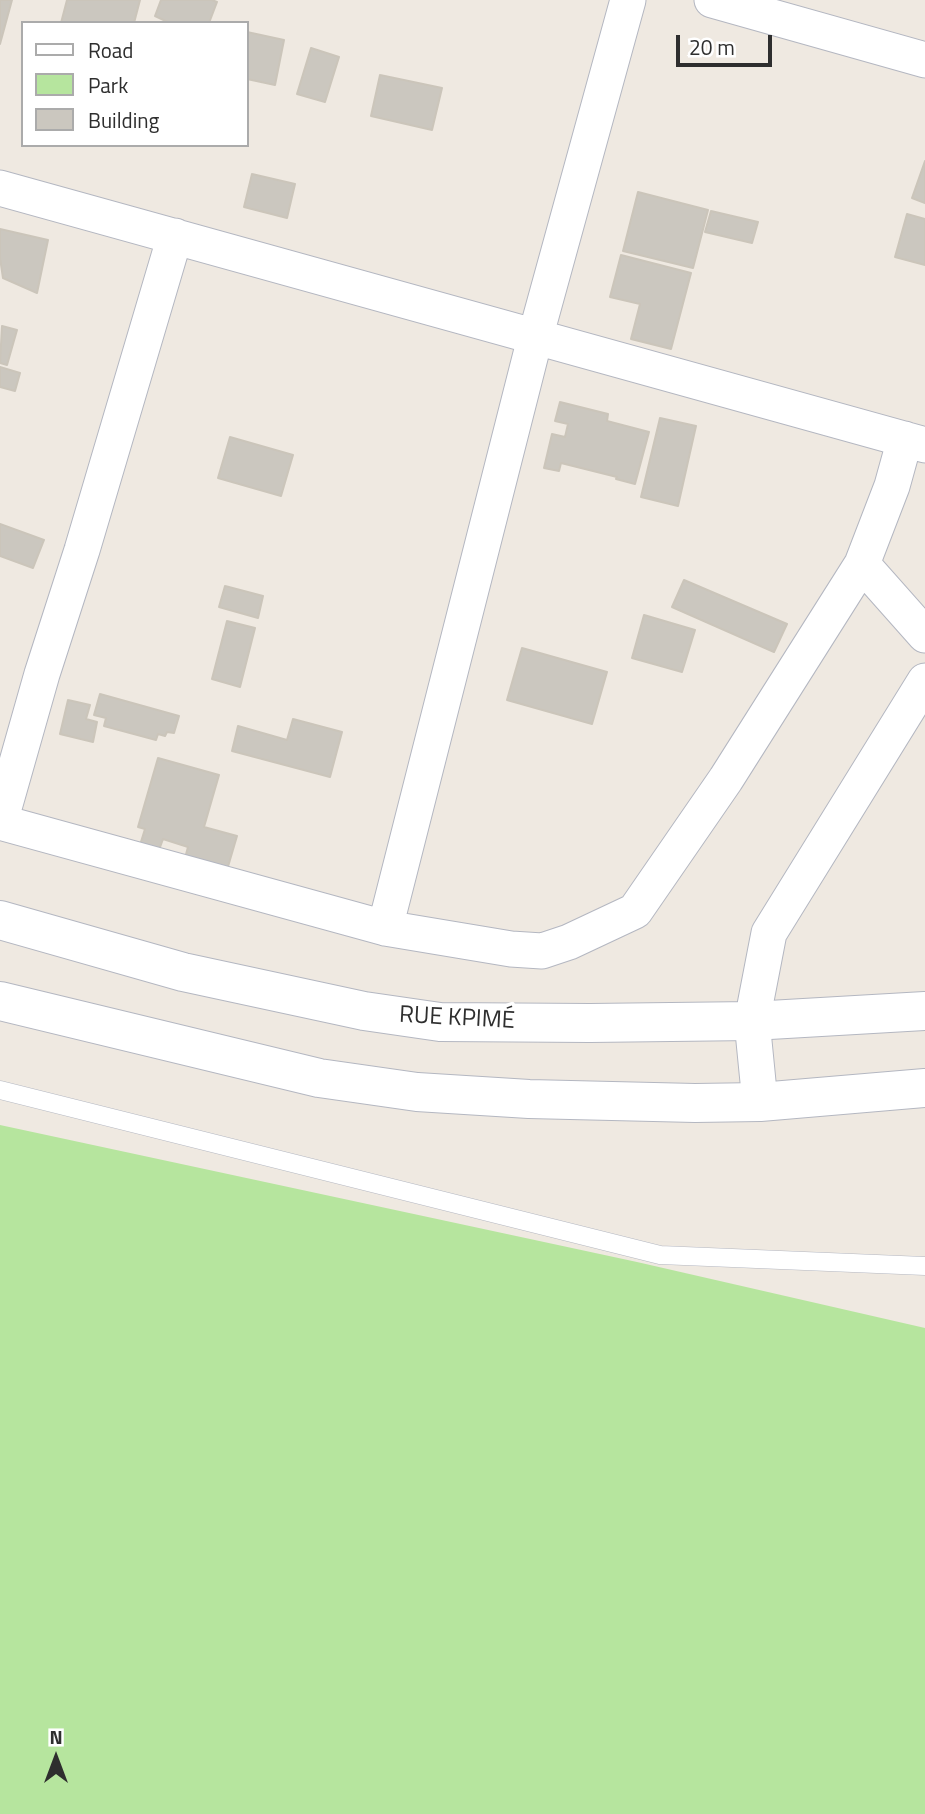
<!DOCTYPE html>
<meta charset="utf-8">
<style>
body{margin:0}
#map{position:relative;width:925px;height:1814px;overflow:hidden;background:#efe9e1;font-family:"Titillium Web",sans-serif}
canvas{display:block}
.legend{position:absolute;left:21px;top:21px;width:228px;height:126px;box-sizing:border-box;background:#fff;border:2px solid #ababab;margin:0;padding:9px 12px;list-style:none;font-size:21px;color:#2e2e2e}
.legend li{display:flex;align-items:center;gap:14px;height:35px}
.legend b{width:35px;border:2px solid #ababab}
.north{position:absolute;left:21px;top:1723px;width:70px;height:70px;-webkit-text-stroke:5px #fff;paint-order:stroke;rotate:0deg;font-size:19px;font-weight:700;line-height:28px;text-align:center;color:#2e2e2e}
.north::after{content:'';display:block;margin:auto;width:24px;height:32px;background:#2e2e2e;clip-path:polygon(50% 0,100% 100%,50% 72%,0 100%)}
.scale{position:absolute;left:676px;top:35px;width:96px;height:32px;box-sizing:border-box;border:4px solid #2e2e2e;border-top:0;padding-left:9px;font-size:21px;line-height:24px;white-space:nowrap;color:#2e2e2e;-webkit-text-stroke:5px #fff;paint-order:stroke}
</style>
<div id="map">
<canvas width="925" height="1814"></canvas>
<ul class="legend">
<li><b style="height:9px;background:#fff"></b>Road</li>
<li><b style="height:19px;background:#b6e59e"></b>Park</li>
<li><b style="height:19px;background:#cbc7bf"></b>Building</li>
</ul>
<div class="north">N</div>
<div class="scale">20 m</div>
</div>
<script>
const context = document.querySelector('canvas').getContext('2d');
context.lineJoin = 'round';
function fill(path, color) { context.fillStyle = color; context.fill(path, 'evenodd'); }
const poly = rows => new Path2D(rows.map(r => 'M' + r).join(''));
function trace(path, color, width, dash) { context.strokeStyle = color; context.lineWidth = width; context.lineCap = dash ? 'butt' : 'round'; context.setLineDash(dash || []); context.stroke(path); }
function write(font, color, halo, rows, align = 'center') {
  context.font = font + ' "Titillium Web",sans-serif'; context.lineWidth = 7; context.setLineDash([]); context.textBaseline = 'middle'; context.strokeStyle = halo; context.fillStyle = color; for (const [text, x, y, turn = 0] of rows) {
    context.save(); context.translate(x, y); context.rotate((+turn || 0) * Math.PI / 180); context.textAlign = isNaN(turn) ? turn : align; if (halo) context.strokeText(text, 0, 0); context.fillText(text, 0, 0); context.restore();
  }
}
fill(poly([
 [0,1125,637,1262,925,1328,925,1814,0,1814]
]), '#b6e59e');
const building = poly([
 [0,0,12,0,0,44,0,0],
 [67,0,140,0,134,23,61,23,67,0],
 [161,0,212,0,217,2,209,23,170,23,155,16,161,0],
 [247,32,284,40,275,85,247,79,247,32],
 [311,48,339,57,325,102,297,94,311,48],
 [380,75,442,88,432,130,371,116,380,75],
 [925,161,925,203,912,198,925,161],
 [252,174,295,184,287,218,244,207,252,174],
 [638,192,708,210,693,268,623,251,638,192],
 [711,211,758,222,752,243,705,232,711,211],
 [907,214,925,219,925,265,895,257,907,214],
 [0,229,48,240,37,293,3,278,0,258,0,229],
 [621,255,691,273,671,349,631,339,640,304,610,297,621,255],
 [2,326,17,330,7,365,0,363,2,326],
 [0,367,20,373,15,391,0,387,0,367],
 [560,402,608,414,607,421,649,432,635,484,616,479,617,477,561,463,559,471,544,468,552,434,565,437,568,424,555,421,560,402],
 [660,418,696,426,678,506,641,497,660,418],
 [230,437,293,455,281,496,218,478,230,437],
 [0,524,44,540,33,568,0,556,0,524],
 [684,580,787,624,774,652,672,607,684,580],
 [225,586,263,596,258,618,219,607,225,586],
 [644,615,695,630,682,672,632,658,644,615],
 [227,621,255,628,240,687,212,679,227,621],
 [522,648,607,672,592,724,507,700,522,648],
 [100,694,179,716,174,733,167,732,165,736,158,734,156,740,104,726,106,718,94,715,100,694],
 [68,700,90,705,86,719,97,722,93,742,60,734,68,700],
 [293,719,342,732,330,777,232,751,238,726,287,740,293,719],
 [158,758,219,775,204,827,237,836,227,870,185,858,188,847,163,839,159,850,140,845,145,829,138,827,158,758]
]);
fill(building, '#cbc7bf');
trace(building, '#cbc5ba', 2);
const lane = poly([
 [0,1090,660,1255,925,1266]
]);
const street = poly([
 [712,0,925,60],
 [0,188,925,445],
 [862,564,925,635],
 [0,822,385,928,511,949,542,951,569,942,635,911,726,779,862,564,892,486,905,439],
 [0,822,42,674,82,550,175,236],
 [385,928,535,338,628,0],
 [760,1102,752,1021,769,933,925,681]
]);
const secondary = poly([
 [0,920,183,972,364,1011,440,1022,590,1023,752,1021,925,1011],
 [0,1001,319,1078,417,1092,529,1099,695,1103,760,1102,925,1088]
]);
trace(lane, '#b4b7c1', 19);
trace(street, '#b4b7c1', 37);
trace(secondary, '#b4b7c1', 40);
trace(lane, '#fff', 18);
trace(street, '#fff', 35);
trace(secondary, '#fff', 38);
write('24px', '#2e2e2e', '#fff', [
 ["RUE KPIMÉ",457,1019,3]
]);
</script>
